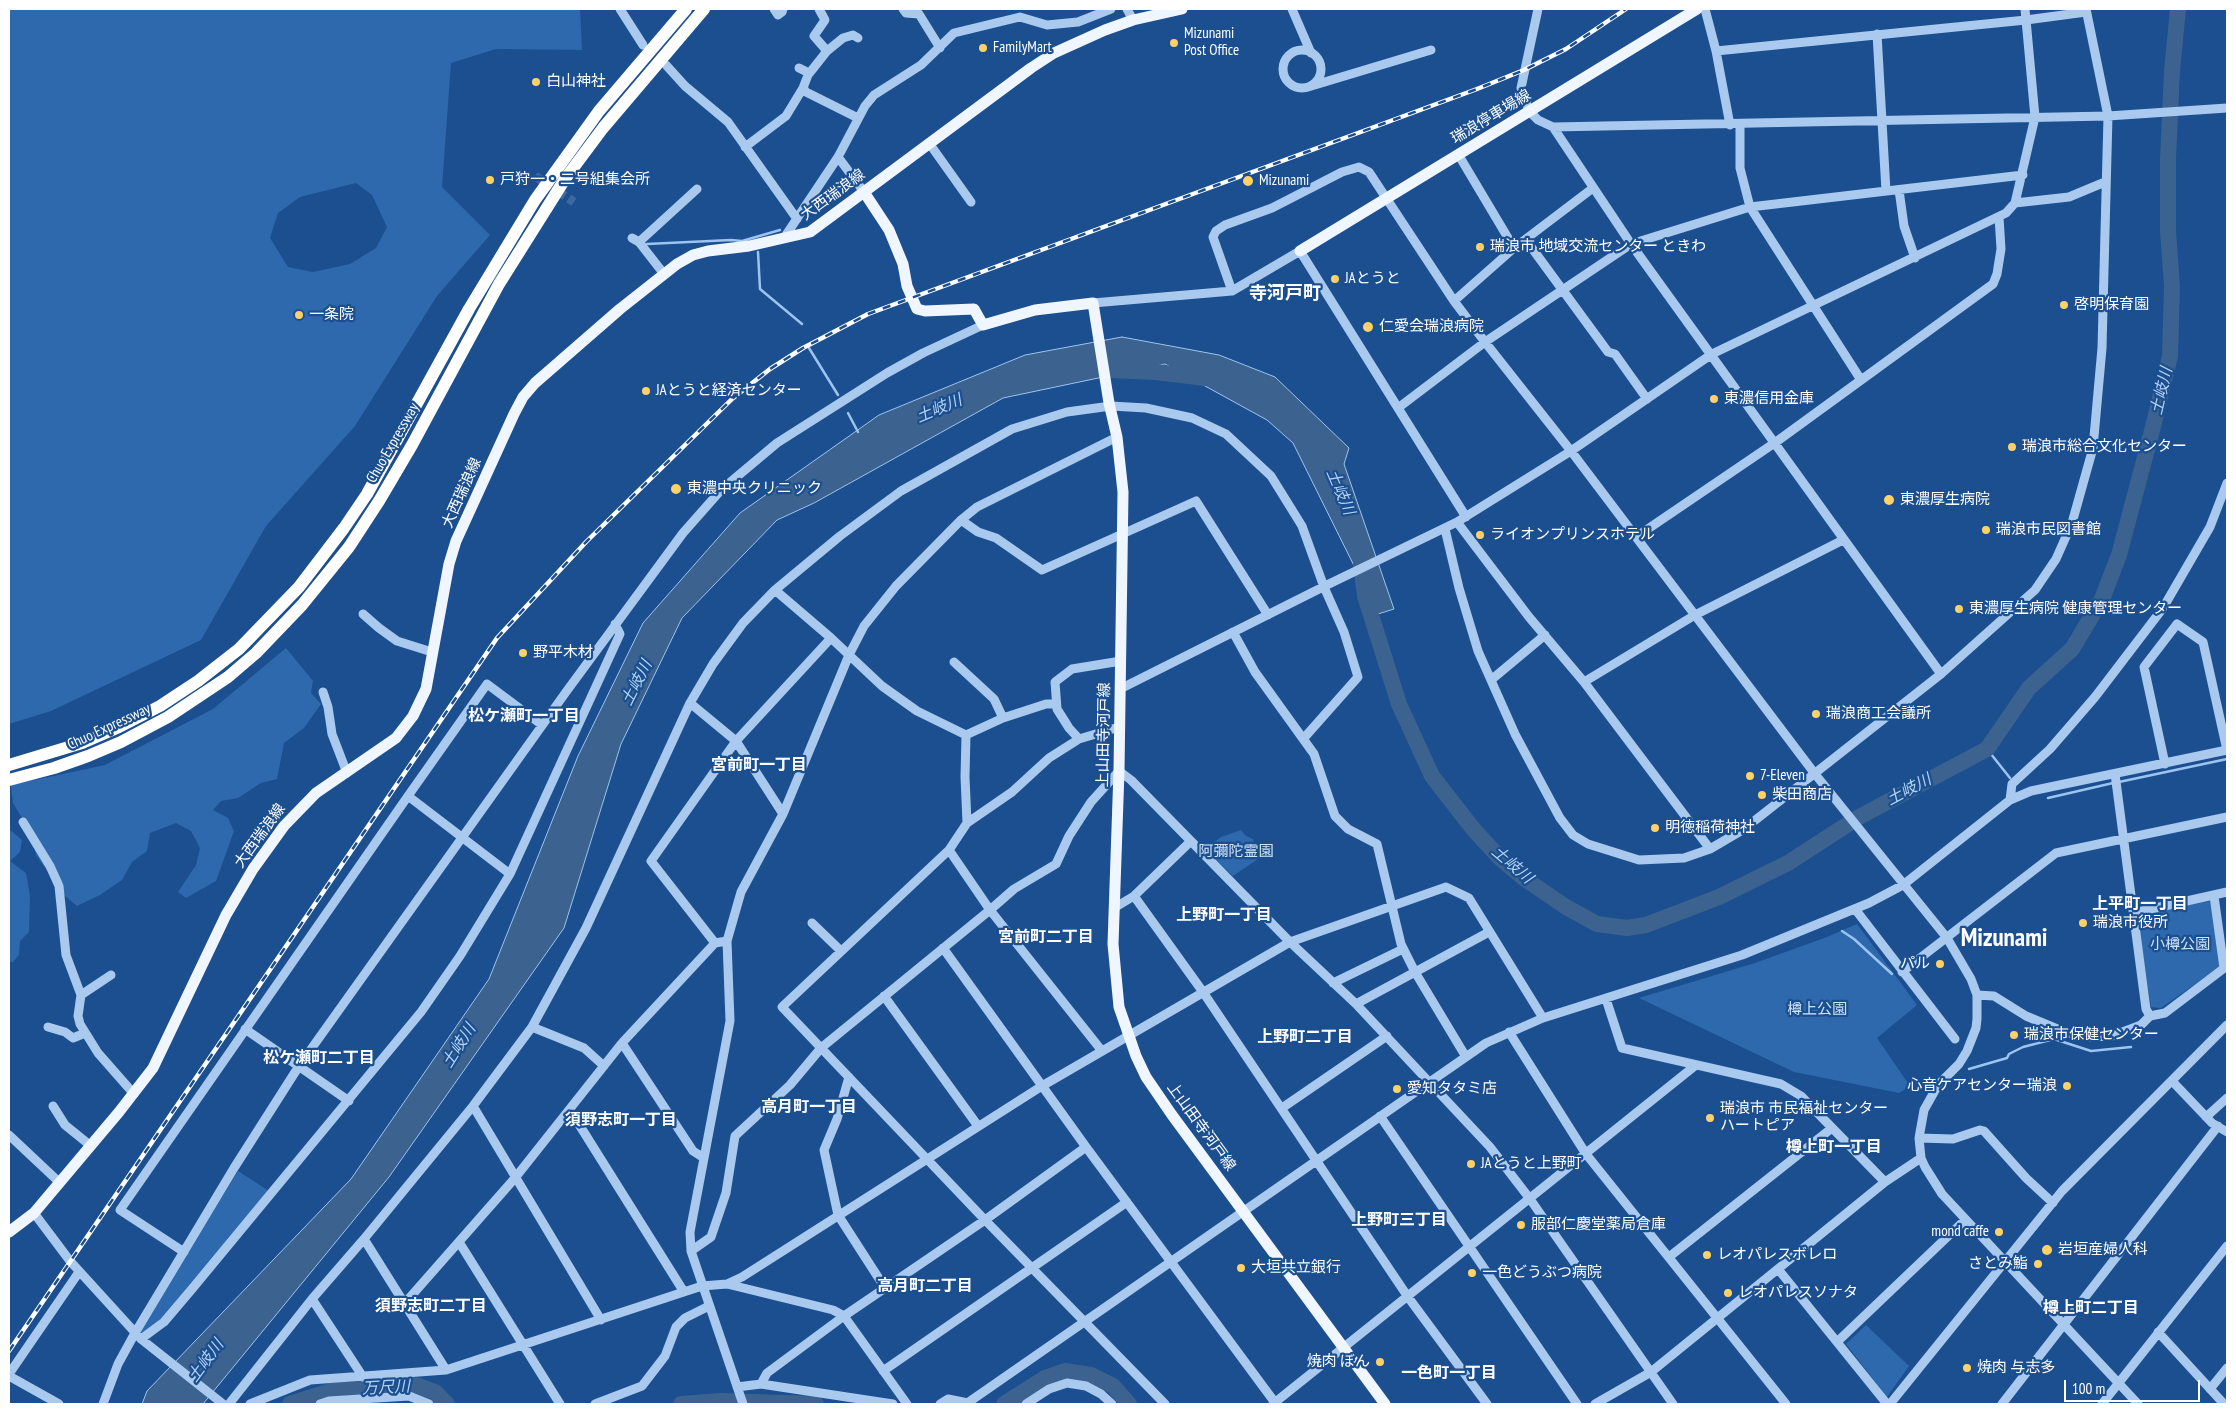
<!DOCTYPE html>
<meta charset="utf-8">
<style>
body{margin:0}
#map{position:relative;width:2236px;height:1413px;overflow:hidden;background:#1b4f8f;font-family:"PT Sans Narrow",sans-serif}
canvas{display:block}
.frame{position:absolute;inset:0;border:10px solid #fff;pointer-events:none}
.scale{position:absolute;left:2064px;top:1380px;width:136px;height:22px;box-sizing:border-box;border:2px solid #fff;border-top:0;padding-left:6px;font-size:15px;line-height:18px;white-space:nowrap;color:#fff;-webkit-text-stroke:4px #1b4f8f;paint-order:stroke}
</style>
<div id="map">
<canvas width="2236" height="1413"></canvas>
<div class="frame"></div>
<div class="scale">100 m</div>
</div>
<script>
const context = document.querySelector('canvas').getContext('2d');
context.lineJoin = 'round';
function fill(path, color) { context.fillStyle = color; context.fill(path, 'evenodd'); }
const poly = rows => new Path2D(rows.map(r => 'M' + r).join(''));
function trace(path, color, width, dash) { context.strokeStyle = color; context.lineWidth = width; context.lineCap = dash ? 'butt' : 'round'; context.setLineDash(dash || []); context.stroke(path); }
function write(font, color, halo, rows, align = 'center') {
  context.font = font + ' "PT Sans Narrow","Noto Sans JP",sans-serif'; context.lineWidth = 4.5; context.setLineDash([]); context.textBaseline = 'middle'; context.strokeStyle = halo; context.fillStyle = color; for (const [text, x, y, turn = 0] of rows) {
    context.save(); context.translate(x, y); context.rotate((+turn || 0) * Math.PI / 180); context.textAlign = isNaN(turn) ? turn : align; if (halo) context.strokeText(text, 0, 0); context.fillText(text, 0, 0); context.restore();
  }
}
fill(poly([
 [9,9,580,9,582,50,496,49,451,63,442,187,490,235,437,296,355,426,266,526,201,640,51,711,9,724],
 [356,183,372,195,387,227,376,248,350,264,313,272,288,267,270,238,278,213,300,197],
 [286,648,313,681,311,693,321,704,304,728,284,743,277,779,261,783,238,798,221,801,213,810,228,818,234,831,216,881,186,898,178,892,196,865,200,848,191,831,176,823,150,833,147,851,132,862,122,880,100,895,77,906,64,895,36,855,32,835,13,803,11,785,105,765,213,709],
 [9,829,22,840,20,852,10,861,26,873,30,896,29,932,20,941,19,955,13,962,9,962],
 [1241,830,1246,836,1253,839,1258,859,1233,876,1204,850,1221,837],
 [2211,901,2221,966,2161,1008,2151,1007,2137,915],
 [1857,924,1917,1005,1877,1038,1910,1086,1899,1093,1794,1072,1639,998,1755,963,1827,937],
 [238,1171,269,1191,163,1318,143,1334,139,1331],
 [1866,1325,1909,1366,1887,1397,1846,1344]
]), '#2e69ad');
const water = poly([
 [1122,337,1219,355,1275,377,1349,448,1344,464,1394,609,1378,614,1293,443,1267,420,1165,364,1003,398,814,503,777,520,682,618,621,744,564,928,389,1177,203,1404,142,1404,147,1391,351,1179,489,979,578,756,643,623,740,513,879,415,1025,355,1122,337]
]);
fill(water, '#3c6290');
trace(water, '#9cc4f0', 1);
trace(poly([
 [647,244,731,240,742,241,780,230],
 [758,252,760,289,802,324],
 [809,348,838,395],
 [848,413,858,432],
 [1987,749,2010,778],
 [2119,782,2227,759],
 [2048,798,2113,783],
 [1842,931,1854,939,1892,974],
 [1969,1069,2007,1058,2009,1054,2023,1047,2054,1039,2091,1051,2131,1047]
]), '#9cc4f0', 2.5);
trace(poly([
 [1111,370,1155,372,1206,378],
 [1361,565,1365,596,1399,704,1432,776,1474,830,1500,858,1525,879,1566,907,1597,924,1627,928,1646,925,1719,897,1788,863,1859,817,1987,749,2029,688,2072,649,2102,599,2119,555,2153,427,2170,356,2172,286,2168,231,2168,159,2172,71,2178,9],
 [290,1404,331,1391,416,1385,435,1392,447,1404],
 [681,1404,721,1401,816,1404],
 [1004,1404,1045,1378,1065,1371,1091,1375,1113,1386,1129,1404]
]), '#3c6290', 16);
trace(poly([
 [535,176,574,202]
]), '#3d69a0', 9, [9, 4.5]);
trace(poly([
 [620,9,643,45],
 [774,9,778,15,782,12,783,9],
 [819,9,825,20,814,36,827,51],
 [903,9,906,13,919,14,940,48],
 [1127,9,1133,20],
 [1292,9,1311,53],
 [1538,9,1521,88,1529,111,1538,120,1553,127,2108,116,2227,108],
 [1705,9,1716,51,1730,125],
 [1877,34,1886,191],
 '1283 69a19 19 0 1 1 38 0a19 19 0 1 1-38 0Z',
 [1716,51,2026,20,2086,12],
 [666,65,685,86,728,122,797,219],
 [808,75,827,51,843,38,853,35,858,38],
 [1308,87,1431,50],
 [803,88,806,92,858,118],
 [1740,125,1740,168,1750,207,1861,380],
 [1553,127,1631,244,1941,674],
 [929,143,971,202],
 [745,147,786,116,803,88,808,75,807,72,799,68],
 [1458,154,1514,248],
 [838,157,864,192],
 [1899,190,1904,226,1915,258],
 [2015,203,2069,197,2105,182],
 [632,238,639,242,664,274],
 [784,238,838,157,865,106,874,95,921,65,954,33,1020,17,1047,25,1078,22,1111,9],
 [1526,240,1608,352,1615,354,1647,399],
 [639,242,697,189],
 [1232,291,1213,237,1216,231,1225,225,1272,208,1342,172,1359,167,1369,172,1454,301,1485,342,1571,451,1815,774,1947,938,1971,979,1977,995,1977,1019,1976,1028,1967,1051,1959,1064,1938,1085,1924,1110,1919,1138,1921,1158,1925,1167,1942,1194,2138,1404],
 [1454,301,1514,248,1593,188],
 [1093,303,1232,291,1300,251,1466,517],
 [1398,408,1485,342,1631,244,1750,207,2023,175],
 [961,520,978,532,996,538,1042,570,1196,501,1268,615],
 [1457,522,1529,617,1584,682,1710,849],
 [1445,529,1459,588,1478,651,1515,734,1560,818,1573,835,1588,844,1639,860,1684,858,1710,849,1744,829,1941,674,2035,590,2056,559,2072,523,2093,448,2102,348,2108,116,2086,9],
 [1636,537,1776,442,1993,284,1997,274,2001,249,1999,217],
 [775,590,831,638,882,686,917,711,966,735],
 [363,614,379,628,397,641,432,652],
 [1233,632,1255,672,1314,754,1335,816,1348,829,1377,844,1401,944,1415,972,1466,1057],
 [954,662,994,699,1003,718],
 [1491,680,1545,635],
 [1584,682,1695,615,1843,540],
 [1120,689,1331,583,1457,522,1571,451,1712,354,2006,213,2015,203,2035,117,2025,9],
 [323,692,328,707,332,734,347,773],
 [690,703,736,741,783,814],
 [1119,727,1079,739,1049,758,1012,792,967,823,949,850,782,1007,985,1220,1165,1404],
 [966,735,1003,718,1046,704,1056,704],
 [966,735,965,777,967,823],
 [1079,739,1069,728,1057,709,1055,682,1072,669,1121,661],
 [2165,764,2144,667,2177,624,2203,642,2227,750],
 [2115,774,2146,1009,2150,1016],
 [408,796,487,684,542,725],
 [2010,800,2012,784,2050,749,2095,697,2163,608,2210,527,2227,483],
 [23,822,50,866,59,886,66,955,81,995,78,1016,80,1024,98,1053,134,1094],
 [949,850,990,910,1102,1051],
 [1134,896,1191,841],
 [2214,896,2224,968],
 [1114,908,1134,896,1203,992,1408,1297,1487,1404],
 [1855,909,1955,1039],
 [2133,913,2227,892],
 [812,923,841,951],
 [715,943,651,861,736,741,831,638],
 [943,948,1086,1147,1276,1404],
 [1902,972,2056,853,2227,817],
 [1333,983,1403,949],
 [81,995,111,975],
 [1977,995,1994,996,2026,1016,2067,1033,2091,1037,2112,1036,2141,1025,2150,1016,2165,1013,2227,966],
 [884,996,978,1126],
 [1606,999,1622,1048,1781,1084,1801,1096,1885,1182],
 [1356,1004,1489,932],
 [48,1027,65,1032,73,1038,85,1033],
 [532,1027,584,1048,604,1066],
 [245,1029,349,1101],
 [1509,1032,1586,1154,1786,1404],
 [622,1043,693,1151,704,1158],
 [849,1077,837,1119,824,1150,838,1215,885,1288],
 [2172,1081,2212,1123,2227,1132],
 [53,1106,65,1125,91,1146],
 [473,1106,601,1320],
 [1282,1108,1387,1036],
 [570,1110,684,1292],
 [1380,1116,1577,1404],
 [2206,1117,2227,1098],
 [9,1135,59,1182],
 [1919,1138,1953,1139,1980,1130,1984,1131,2026,1178,2053,1203],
 [34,1213,70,1261,141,1339,223,1404],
 [364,1239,446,1370],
 [459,1242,560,1404],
 [691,1251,711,1237,726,1193,735,1136,790,1085,821,1048,990,910,1014,889,1056,864,1069,836,1091,802,1119,771,1131,780,1290,942,1356,1004,1490,1147,1530,1199,1673,1404],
 [184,1252,120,1210,408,796,510,874],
 [1669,1257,1832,1128],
 [1778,1269,1887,1404],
 [727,1284,742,1277,1042,1086,1290,942,1446,887,1469,898,1543,1018],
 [312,1299,363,1377],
 [405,1303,515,1178,622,1043,715,943,727,941],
 [2158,1332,2224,1404],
 [141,1339,164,1322,192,1289,421,1012,460,956,510,874,620,634,615,624],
 [1837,1342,1965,1220],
 [883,1371,1127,1202],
 [9,1374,79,1272],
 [9,1376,59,1404],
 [761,1384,767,1373,844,1316,985,1220,1086,1147],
 [737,1387,761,1384,893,1404],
 [2210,1389,2227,1368],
 [103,1404,118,1364,135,1333,234,1168,299,1066,566,692,683,533,721,490,777,443,887,373,923,353,983,325],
 [229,1404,312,1299,364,1239,473,1106,532,1027,586,928,690,703,713,664,743,623,775,590,840,536,901,491,1012,429,1067,412,1111,406,1146,408,1192,418,1226,434,1271,476,1302,526,1324,587,1344,632,1358,677,1304,738],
 [250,1404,310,1380,446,1370,702,1286,727,1284,833,1310,844,1316,907,1404],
 [320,1404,329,1401,409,1396,429,1404],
 [595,1404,642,1386,665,1356,676,1327,685,1318,709,1306],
 [743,1404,691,1251,690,1232,730,1021,727,941,741,892,783,814,849,655,864,626,896,586,961,520,977,507,1117,437],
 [940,1404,948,1399,968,1403],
 [966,1404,1486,1043,1543,1018,1742,955,1869,903,1903,885,2010,800,2031,791,2227,750],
 [1026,1404,1049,1389,1067,1383,1086,1386,1101,1394,1112,1404],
 [1273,1404,1696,1065],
 [1595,1404,1651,1372,1885,1182,1921,1158],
 [1890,1404,2062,1191,2227,1025],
 [2002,1404,2218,1126],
 [2102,1404,2227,1246]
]), '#a9c9ee', 9);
trace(poly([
 [864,192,889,230,903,264,907,286,917,309,925,311,974,309,983,325,1035,310,1093,303,1109,403,1117,437,1123,492,1119,771,1113,944,1119,1007,1136,1056,1146,1077,1172,1115,1385,1404],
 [1300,251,1697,9],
 [9,1232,34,1213,119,1112,153,1068,226,915,253,869,284,826,316,793,396,738,413,716,426,689,449,564,456,541,514,414,523,397,535,383,620,309,677,264,693,255,708,251,749,246,810,232,1031,68,1054,53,1105,30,1133,20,1182,9]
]), '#f0f6ff', 11);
trace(poly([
 [9,765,82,743,119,727,160,706,198,681,239,649,299,587,344,528,367,494,469,309,535,200,599,111,686,9],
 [9,780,54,768,88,756,121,742,168,717,228,677,256,653,302,605,349,547,379,501,412,445,499,284,565,179,603,128,704,9]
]), '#fff', 12);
const rail = poly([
 [9,1351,497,638,586,542,732,399,770,369,803,348,868,314,1477,89,1524,70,1566,49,1626,9]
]);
trace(rail, '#fff', 4.5);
trace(rail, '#1b4f8f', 2.5, [8]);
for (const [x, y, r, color] of [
 [1174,43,5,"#ffd166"],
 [983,48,5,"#ffd166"],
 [536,82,5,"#ffd166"],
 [490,180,5,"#ffd166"],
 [1248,181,6,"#ffd166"],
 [1480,247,5,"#ffd166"],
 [1335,279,5,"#ffd166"],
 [2064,305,5,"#ffd166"],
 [299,315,5,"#ffd166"],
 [1368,327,6,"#ffd166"],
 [646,391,5,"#ffd166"],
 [1714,399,5,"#ffd166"],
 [2012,447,5,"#ffd166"],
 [676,489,6,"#ffd166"],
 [1889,500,6,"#ffd166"],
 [1986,530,5,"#ffd166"],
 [1480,535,5,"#ffd166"],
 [1959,609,5,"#ffd166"],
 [523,653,5,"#ffd166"],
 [1816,714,5,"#ffd166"],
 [1750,776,5,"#ffd166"],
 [1762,795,5,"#ffd166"],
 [1655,828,5,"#ffd166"],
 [2083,923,5,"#ffd166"],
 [1940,964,5,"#ffd166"],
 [2014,1035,5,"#ffd166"],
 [2067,1086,5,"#ffd166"],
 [1397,1089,5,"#ffd166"],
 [1710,1118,5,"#ffd166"],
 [1471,1164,5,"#ffd166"],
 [1521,1225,5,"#ffd166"],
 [1999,1232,5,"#ffd166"],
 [2047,1250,6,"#ffd166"],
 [1707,1255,5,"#ffd166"],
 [2038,1264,5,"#ffd166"],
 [1241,1268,5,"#ffd166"],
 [1472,1273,5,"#ffd166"],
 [1728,1293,5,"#ffd166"],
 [1380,1362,5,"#ffd166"],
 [1967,1368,5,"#ffd166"]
]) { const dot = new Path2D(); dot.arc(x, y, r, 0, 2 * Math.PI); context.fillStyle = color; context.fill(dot); trace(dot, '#1b4f8f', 2); }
write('15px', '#fff', '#1b4f8f', [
 ["Mizunami",1184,34],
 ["Post Office",1184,51],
 ["FamilyMart",993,48],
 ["白山神社",546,82],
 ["戸狩一・二号組集会所",500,180],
 ["Mizunami",1259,181],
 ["瑞浪市 地域交流センター ときわ",1490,247],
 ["JAとうと",1345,279],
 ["啓明保育園",2074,305],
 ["一条院",309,315],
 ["仁愛会瑞浪病院",1379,327],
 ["JAとうと経済センター",656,391],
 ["東濃信用金庫",1724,399],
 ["瑞浪市総合文化センター",2022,447],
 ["東濃中央クリニック",687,489],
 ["東濃厚生病院",1900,500],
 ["瑞浪市民図書館",1996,530],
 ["ライオンプリンスホテル",1490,535],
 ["東濃厚生病院 健康管理センター",1969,609],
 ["野平木材",533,653],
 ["瑞浪商工会議所",1826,714],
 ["7-Eleven",1760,776],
 ["柴田商店",1772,795],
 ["明徳稲荷神社",1665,828],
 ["瑞浪市役所",2093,923],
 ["パル",1930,964,"right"],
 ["瑞浪市保健センター",2024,1035],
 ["心音ケアセンター瑞浪",2057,1086,"right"],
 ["愛知タタミ店",1407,1089],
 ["瑞浪市 市民福祉センター",1720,1109],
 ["ハートピア",1720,1126],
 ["JAとうと上野町",1481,1164],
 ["服部仁慶堂薬局倉庫",1531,1225],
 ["mond caffe",1989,1232,"right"],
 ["岩垣産婦人科",2058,1250],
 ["レオパレスボレロ",1717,1255],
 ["さとみ鮨",2028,1264,"right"],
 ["大垣共立銀行",1251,1268],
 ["一色どうぶつ病院",1482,1273],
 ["レオパレスソナタ",1738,1293],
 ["焼肉 ぼん",1370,1362,"right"],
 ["焼肉 与志多",1977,1368]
], 'left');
write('15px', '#fff', '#1b4f8f', [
 ["瑞浪停車場線",1491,117,-31],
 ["大西瑞浪線",833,195,-36],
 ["Chuo Expressway",393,443,-60],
 ["大西瑞浪線",462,493,-66],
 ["Chuo Expressway",109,727,-25],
 ["上山田寺河戸線",1104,735,-89],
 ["大西瑞浪線",260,836,-54],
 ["上山田寺河戸線",1201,1127,54]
]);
write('15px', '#cfe3fa', '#1b4f8f', [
 ["阿彌陀霊園",1236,852],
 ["小樽公園",2180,945],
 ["樽上公園",1817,1010]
]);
write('italic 16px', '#b5d3f5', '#1b4f8f', [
 ["土岐川",2162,391,-77],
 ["土岐川",939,409,-23],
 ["土岐川",1340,492,67],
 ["土岐川",637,683,-63],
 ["土岐川",1909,790,-28],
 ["土岐川",1512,865,41],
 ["土岐川",459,1046,-58],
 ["土岐川",206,1361,-54],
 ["万尺川",386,1388,-3]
]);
write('bold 16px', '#fff', '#1b4f8f', [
 ["松ケ瀬町一丁目",524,716],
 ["宮前町一丁目",759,765],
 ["上平町一丁目",2140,904],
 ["上野町一丁目",1224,915],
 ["宮前町二丁目",1046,937],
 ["上野町二丁目",1305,1037],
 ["松ケ瀬町二丁目",319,1058],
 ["高月町一丁目",809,1107],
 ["須野志町一丁目",621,1120],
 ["樽上町一丁目",1834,1147],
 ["上野町三丁目",1399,1220],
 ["高月町二丁目",925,1286],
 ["須野志町二丁目",431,1306],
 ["樽上町二丁目",2091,1308],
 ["一色町一丁目",1449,1373]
]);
write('bold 18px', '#fff', '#1b4f8f', [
 ["寺河戸町",1285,294]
]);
write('bold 25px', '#fff', '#1b4f8f', [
 ["Mizunami",2004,939]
]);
</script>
